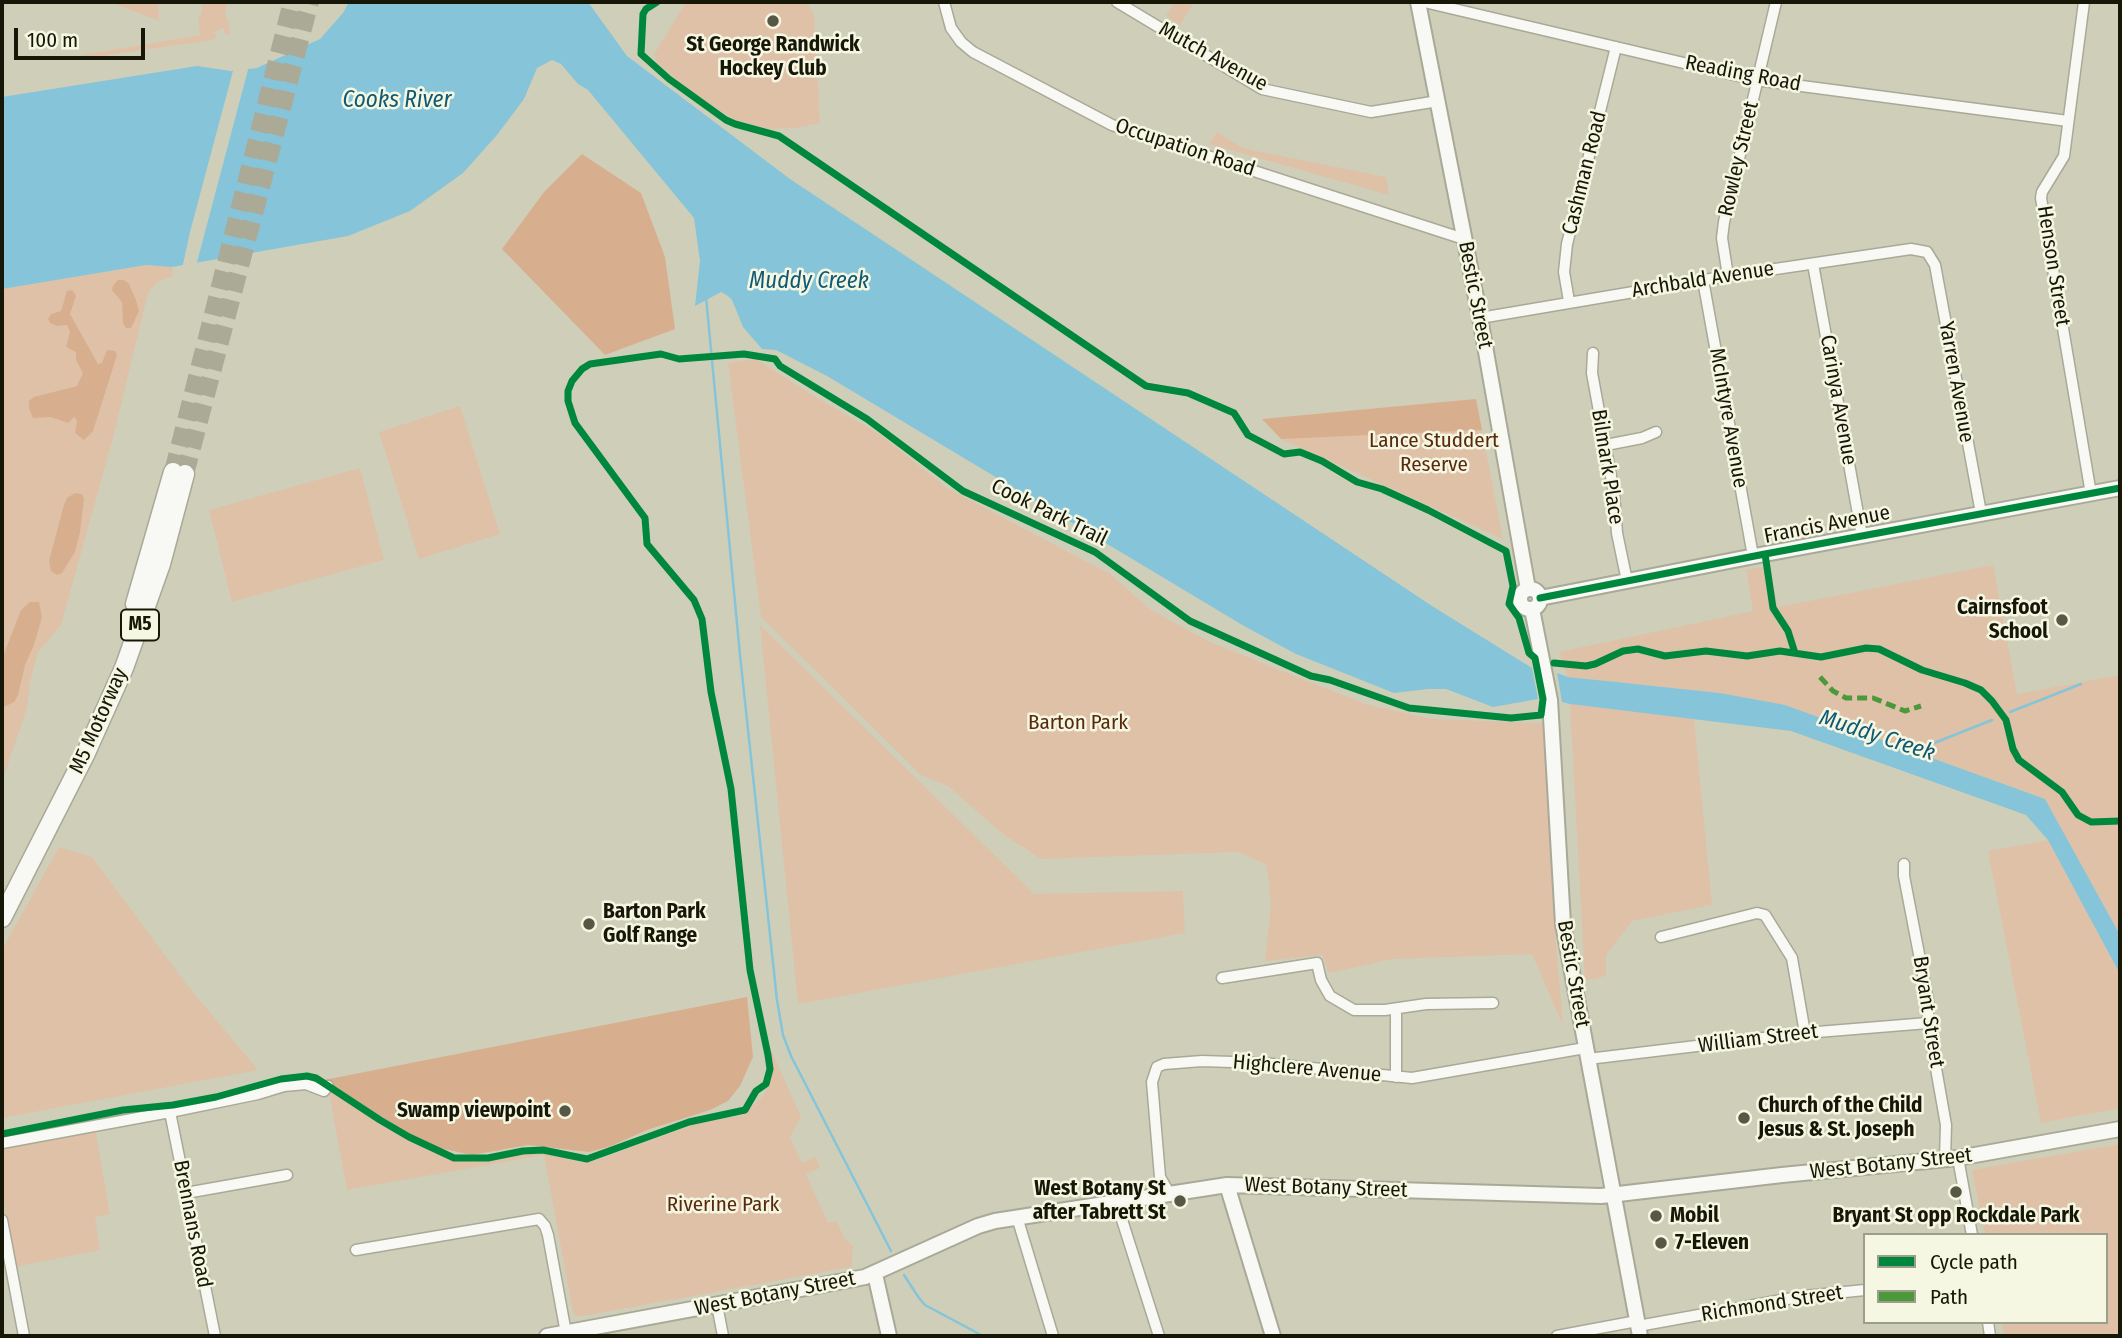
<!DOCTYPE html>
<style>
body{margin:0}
#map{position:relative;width:2122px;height:1338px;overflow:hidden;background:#cfcfb9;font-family:"Fira Sans Condensed",sans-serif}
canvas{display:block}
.frame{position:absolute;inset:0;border:4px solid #171708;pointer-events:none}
.legend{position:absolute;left:1863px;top:1233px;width:245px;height:91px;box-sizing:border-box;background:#f6f7e3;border:2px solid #9d9d8b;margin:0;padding:9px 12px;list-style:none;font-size:21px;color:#171708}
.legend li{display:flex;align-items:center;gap:14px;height:35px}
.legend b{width:35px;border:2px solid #9d9d8b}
.scale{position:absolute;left:14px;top:28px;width:131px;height:32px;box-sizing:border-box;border:4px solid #171708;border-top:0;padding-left:9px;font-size:21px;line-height:24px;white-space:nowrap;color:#171708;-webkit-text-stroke:5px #f6f7e3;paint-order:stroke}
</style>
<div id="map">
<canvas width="2122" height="1338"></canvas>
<div class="frame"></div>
<ul class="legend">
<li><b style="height:9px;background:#00873e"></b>Cycle path</li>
<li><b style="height:9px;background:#4b993a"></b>Path</li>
</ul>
<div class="scale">100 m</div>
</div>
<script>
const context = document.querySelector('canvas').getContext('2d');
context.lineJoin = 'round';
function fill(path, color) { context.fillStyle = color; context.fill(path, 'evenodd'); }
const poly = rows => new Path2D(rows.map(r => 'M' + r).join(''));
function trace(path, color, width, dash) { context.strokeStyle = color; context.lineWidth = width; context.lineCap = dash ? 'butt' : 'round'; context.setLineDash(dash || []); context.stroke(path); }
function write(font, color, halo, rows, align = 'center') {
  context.font = font + ' "Fira Sans Condensed",sans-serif'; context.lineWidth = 5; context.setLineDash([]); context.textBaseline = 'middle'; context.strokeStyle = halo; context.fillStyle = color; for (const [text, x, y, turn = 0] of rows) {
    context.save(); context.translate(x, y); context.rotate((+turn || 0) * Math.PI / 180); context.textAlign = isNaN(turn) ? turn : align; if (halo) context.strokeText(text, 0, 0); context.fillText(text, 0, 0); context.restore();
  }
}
fill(poly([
 [110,2,158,2,159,21],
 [196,2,227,2,225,14,230,27,228,28,230,34,226,35,223,28,215,32,216,38,212,40,81,59,81,55,200,35,198,15,201,15,202,9,201,3],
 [686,2,807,2,814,14,820,123,795,128,769,129,735,120,691,92,657,63,654,54],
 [1174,2,1194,2,1180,25,1166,16],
 [1217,132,1242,148,1386,177,1389,195,1209,144],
 [146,265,172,267,173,276,157,282,148,293,113,438,61,625,38,652,30,682,27,708,2,782,2,289],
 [756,359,814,396,881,435,947,488,1110,574,1151,610,1212,643,1368,705,1433,719,1544,723,1556,944,1563,1026,1532,954,1393,959,1329,973,1322,955,1265,961,1271,906,1267,865,1239,852,1041,859,1003,834,948,786,921,775,761,617,728,363],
 [1476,399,1503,539,1281,439,1262,419],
 [460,406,500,534,419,559,379,432],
 [360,468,384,560,232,602,209,510],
 [1993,565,2017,694,2120,675,2120,935,2045,799,1785,705,1720,693,1568,677,1559,652,1753,611,1746,570,1769,566,1778,607],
 [760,625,1034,894,1183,891,1185,933,798,1004],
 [1570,704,1694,719,1712,905,1632,921,1606,955,1606,976,1585,981],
 [2048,840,2120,974,2120,1108,2041,1123,1988,851],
 [59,847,92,857,187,985,258,1070,2,1118,2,950],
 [769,1045,801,1117,790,1137,802,1163,816,1157,820,1168,806,1174,828,1223,837,1221,844,1238,853,1246,851,1267,578,1317,573,1313,544,1155,347,1190,329,1093,333,1090,375,1120,429,1150,450,1158,470,1161,544,1153,587,1161,597,1160,687,1127,714,1119,742,1116,764,1095,772,1072],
 [95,1128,110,1214,95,1217,100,1250,15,1267,2,1195,2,1148],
 [2120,1144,2120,1336,2004,1336,2002,1322,2106,1322,2106,1235,1985,1235,1972,1170]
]), '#dfc1a8');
fill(poly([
 [582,154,641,193,665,257,675,329,605,355,502,249,544,192],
 [118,280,124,280,129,284,136,300,139,311,131,328,126,328,123,323,122,302,112,290,113,286],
 [72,290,76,296,70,314,98,364,102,363,107,350,115,351,117,355,93,431,84,440,75,433,77,420,74,417,68,423,51,417,33,418,29,408,29,401,34,397,77,386,83,373,76,360,76,352,66,347,70,332,67,325,57,326,50,323,48,319,51,314,61,311,67,291],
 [1476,399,1482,430,1281,439,1262,419],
 [75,493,82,494,84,499,80,532,75,552,62,573,57,575,51,571,49,561,64,505,67,498],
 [30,602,39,602,42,617,34,645,25,665,18,695,14,702,2,708,2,659,21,610],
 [747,997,753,1057,740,1086,728,1101,710,1110,647,1130,611,1146,589,1152,528,1145,472,1155,435,1147,407,1133,324,1080]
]), '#d7af8f');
fill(poly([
 [349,2,588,2,627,56,790,179,1432,606,1532,668,1538,699,1493,707,1446,689,1428,689,1394,693,1296,654,1244,626,827,376,776,350,762,349,743,327,732,300,728,296,721,292,695,306,700,261,694,218,588,90,578,84,561,64,552,60,537,68,524,99,497,135,463,173,410,211,348,236,172,267,146,265,2,289,2,97,197,66,231,71,257,68,320,39,343,13],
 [1557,673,1568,677,1720,693,1785,705,2045,799,2120,935,2120,974,2048,840,2026,815,1791,731,1570,704,1562,702]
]), '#85c4d9');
fill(poly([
 [249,66,196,266,182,269,190,232,234,67]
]), '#cfcfb9');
trace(poly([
 [706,297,740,655,777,1000,783,1035,791,1056,891,1251],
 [2010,712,2081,684],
 [1906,750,1924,747,1992,720],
 [904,1275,919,1298,925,1305,983,1336]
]), '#85c4d9', 2.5);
trace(poly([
 [173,472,292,2],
 [185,474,310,2]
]), '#aaaa96', 18, [18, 9]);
const street = poly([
 [944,2,951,28,961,42,973,52,1112,125,1464,239],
 [1117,2,1262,89,1371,112,1438,101],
 [1424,2,1756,80,2068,121],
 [2084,2,2064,156,2042,192,2041,198,2091,494],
 [1813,264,1862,536],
 [1728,276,1722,238,1724,222,1776,2],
 [1703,280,1753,556],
 [1569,301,1564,272,1567,244,1616,47],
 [1480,318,1728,276,1911,249,1927,252,1935,265,1981,513],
 [1593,353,1592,373,1614,493,1617,533,1627,581],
 [1606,445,1642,438,1656,432],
 [1904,864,1904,876,1928,1001,1928,1023,1946,1125,1945,1159],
 [1661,937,1757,913,1765,915,1792,958,1805,1033],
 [1222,978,1317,963,1321,980,1330,996,1354,1010,1385,1010,1426,1004,1493,1003],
 [1396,1009,1396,1077],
 [1588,1059,1805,1033,1928,1023],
 [170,1112,215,1336],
 [2,1143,170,1112,258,1094,284,1086,306,1084,324,1091,328,1086],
 [1958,1158,1972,1235],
 [186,1193,287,1175],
 [1169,1193,1160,1177,1152,1082,1157,1067,1164,1064,1202,1061,1262,1063,1412,1078,1585,1048],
 [1116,1201,1159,1336],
 [1017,1217,1053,1336],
 [2,1220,24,1336],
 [356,1250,539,1219,545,1226,548,1235,566,1333],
 [717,1305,723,1336],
 [1988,1322,1990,1336],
 [1638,1326,1804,1296,1865,1290],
 [1557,1336,1637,1321]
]);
const secondary = poly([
 [1418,2,1480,318,1528,589],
 '1520 599a10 10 0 1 1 20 0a10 10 0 1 1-20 0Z',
 [1540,598,1765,554,2120,488],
 [1532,609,1550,700,1563,924,1640,1336],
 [1227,1185,1273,1336],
 [875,1274,889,1336],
 [547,1336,865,1277,978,1226,995,1221,1227,1185,1601,1196,1782,1175,1958,1158,2120,1129]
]);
const highway = poly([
 [135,604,173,472],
 [2,918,85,755,124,668,161,564,185,474]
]);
trace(street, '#a8a997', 13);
trace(secondary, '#a8a997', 18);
trace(highway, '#a8a997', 21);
trace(street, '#f8f8f4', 10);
trace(secondary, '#f8f8f4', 14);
trace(highway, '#f8f8f4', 18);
trace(poly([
 [1820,677,1833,691,1846,698,1873,698,1905,711,1921,706]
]), '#4b993a', 5, [10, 5]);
trace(poly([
 [1765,554,1773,608,1788,631,1795,653],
 [1540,598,1765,554,2120,488],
 [1554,663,1586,666,1595,664,1623,651,1638,649,1665,656,1706,651,1747,656,1780,651,1821,657,1866,648,1879,649,1922,670,1965,683,1981,690,1992,701,2006,720,2013,749,2019,760,2062,792,2078,815,2091,822,2120,821],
 [2,1134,123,1110,173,1105,216,1097,281,1079,307,1076,316,1078,380,1120,409,1137,454,1158,488,1158,523,1151,543,1150,587,1159,689,1122,745,1110,756,1091,766,1084,770,1069,768,1055,750,970,731,789,711,692,702,619,694,600,647,544,645,518,575,423,568,401,568,391,572,381,582,369,590,364,661,354,679,359,744,354,775,359,780,366,867,419,963,491,1095,552,1190,621,1311,676,1330,680,1409,708,1511,718,1541,715,1543,699,1535,658,1529,653,1519,618,1509,604,1513,586,1506,551,1428,510,1382,489,1357,482,1322,461,1300,452,1284,454,1248,435,1234,413,1188,393,1146,386,779,136,735,124,726,120,669,79,641,54,643,14,646,9,657,2]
]), '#00873e', 7);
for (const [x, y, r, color] of [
 [773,21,7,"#575746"],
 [2062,620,7,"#575746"],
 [589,924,7,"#575746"],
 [565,1111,7,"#575746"],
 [1744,1118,7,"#575746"],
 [1956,1192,7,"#575746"],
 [1180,1201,7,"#575746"],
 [1656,1216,7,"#575746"],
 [1661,1243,7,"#575746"]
]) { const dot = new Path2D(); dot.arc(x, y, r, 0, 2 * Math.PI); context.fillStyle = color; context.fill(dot); trace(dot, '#f6f7e3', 2.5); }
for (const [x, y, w] of [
 [140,625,38]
]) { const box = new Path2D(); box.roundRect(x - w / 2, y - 15.5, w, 31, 5); context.fillStyle = '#f6f7e3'; context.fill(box); trace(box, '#171708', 2); }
write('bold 19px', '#171708', null, [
 ["M5",140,625]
]);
write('bold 21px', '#171708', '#f6f7e3', [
 ["St George Randwick",773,45,"center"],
 ["Hockey Club",773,69,"center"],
 ["Cairnsfoot",2048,608,"right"],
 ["School",2048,632,"right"],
 ["Barton Park",603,912],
 ["Golf Range",603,936],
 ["Church of the Child",1758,1106],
 ["Jesus & St. Joseph",1758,1130],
 ["Swamp viewpoint",551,1111,"right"],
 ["West Botany St",1166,1189,"right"],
 ["after Tabrett St",1166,1213,"right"],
 ["Mobil",1670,1216],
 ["Bryant St opp Rockdale Park",1956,1216,"center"],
 ["7-Eleven",1675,1243]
], 'left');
write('21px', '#171708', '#f6f7e3', [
 ["Mutch Avenue",1213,57,29],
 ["Reading Road",1743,74,11],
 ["Occupation Road",1185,148,18],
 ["Rowley Street",1739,159,-77],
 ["Cashman Road",1585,173,-76],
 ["Henson Street",2053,266,81],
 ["Archbald Avenue",1703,280,-9],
 ["Bestic Street",1475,295,79],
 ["Yarren Avenue",1956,382,80],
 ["Carinya Avenue",1838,400,80],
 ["McIntyre Avenue",1728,418,80],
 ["Bilmark Place",1607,467,81],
 ["Cook Park Trail",1049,513,26],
 ["Francis Avenue",1827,525,-11],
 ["M5 Motorway",99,721,-66],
 ["Bestic Street",1573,974,80],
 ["Bryant Street",1928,1012,81],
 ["William Street",1758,1039,-7],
 ["Highclere Avenue",1307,1069,5],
 ["West Botany Street",1891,1164,-6],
 ["West Botany Street",1326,1188,2],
 ["Brennans Road",192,1224,79],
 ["West Botany Street",775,1294,-11],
 ["Richmond Street",1772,1304,-9]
]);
write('21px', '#58290c', '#f6f7e3', [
 ["Lance Studdert",1434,441],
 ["Reserve",1434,465],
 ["Barton Park",1078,723],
 ["Riverine Park",723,1205]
]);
write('italic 23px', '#105a74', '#f6f7e3', [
 ["Cooks River",397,101],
 ["Muddy Creek",809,282],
 ["Muddy Creek",1877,736,18]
]);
</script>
